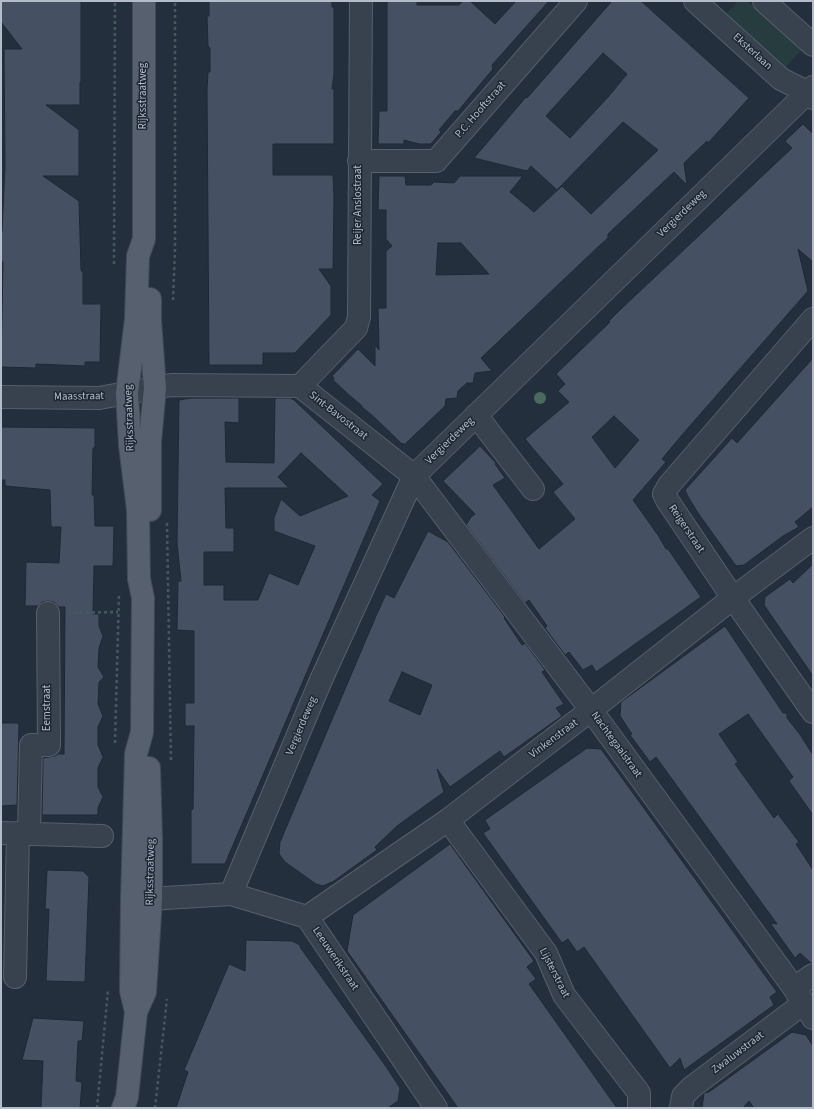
<!DOCTYPE html>
<style>
body{margin:0}
#map{position:relative;width:814px;height:1109px;overflow:hidden;background:#242f3e;font-family:"Source Sans 3",sans-serif}
canvas{display:block}
.frame{position:absolute;inset:0;border:2px solid #b4bcc9;pointer-events:none}
</style>
<div id="map">
<canvas width="814" height="1109"></canvas>
<div class="frame"></div>
</div>
<script>
const context = document.querySelector('canvas').getContext('2d');
context.lineJoin = 'round';
function fill(path, color) { context.fillStyle = color; context.fill(path, 'evenodd'); }
const poly = rows => new Path2D(rows.map(r => 'M' + r).join(''));
function trace(path, color, width, dash) { context.strokeStyle = color; context.lineWidth = width; context.lineCap = dash ? 'butt' : 'round'; context.setLineDash(dash || []); context.stroke(path); }
function write(font, color, halo, rows, align = 'center') {
  context.font = font + ' "Source Sans 3",sans-serif'; context.lineWidth = 3; context.setLineDash([]); context.textBaseline = 'middle'; context.strokeStyle = halo; context.fillStyle = color; for (const [text, x, y, turn = 0] of rows) {
    context.save(); context.translate(x, y); context.rotate((+turn || 0) * Math.PI / 180); context.textAlign = isNaN(turn) ? turn : align; if (halo) context.strokeText(text, 0, 0); context.fillText(text, 0, 0); context.restore();
  }
}
fill(poly([
 [738,1,747,1,801,50,782,72,765,51,765,48,726,14]
]), '#263c3f');
const building = poly([
 [1,1,81,1,81,82,80,82,80,105,46,105,79,130,79,176,43,176,79,201,81,270,83,273,83,304,101,304,100,362,85,362,85,366,36,364,36,368,1,367,3,262,1,262,1,232,2,232,5,166,4,49,22,49,1,22,1,1],
 [209,1,332,1,332,7,334,7,334,75,332,89,334,89,334,144,273,144,273,175,333,175,334,197,333,269,319,269,331,286,331,315,295,353,263,353,263,365,209,365,207,90,208,72,210,72,210,48,208,46,207,16,209,16,209,1],
 [387,1,417,1,417,5,459,5,463,1,470,1,495,24,516,1,549,1,492,65,493,69,458,111,455,111,439,130,441,132,431,144,419,144,404,140,404,144,378,144,379,111,387,111,387,1],
 [612,1,641,1,749,98,708,143,707,141,684,163,687,185,674,172,608,234,608,238,599,246,481,358,492,371,475,373,473,383,467,383,458,391,457,398,446,399,445,406,404,445,403,443,402,444,374,417,362,407,361,405,348,394,333,380,334,378,332,376,358,349,375,366,375,345,379,350,378,308,386,308,386,251,392,246,386,239,386,210,378,210,379,176,405,176,406,185,431,185,434,182,454,183,460,176,523,176,510,192,534,212,562,186,591,214,658,150,623,122,557,190,531,166,527,171,474,158,526,97,527,98,612,1],
 [603,53,627,74,609,96,570,138,546,116,603,53],
 [438,243,461,243,489,274,436,275,438,243],
 [803,124,813,134,813,262,798,249,808,291,682,435,662,459,666,462,633,500,658,535,666,549,668,549,701,597,596,672,592,665,583,670,569,652,565,655,545,628,547,626,529,600,525,603,466,525,471,517,475,514,443,481,480,446,496,463,495,464,505,478,493,485,539,549,575,519,553,492,563,484,525,439,569,402,558,391,565,384,556,374,610,322,609,321,621,309,792,148,785,141,803,124],
 [614,416,639,440,615,468,592,437,614,416],
 [813,358,813,507,795,522,799,527,783,536,744,565,736,566,698,513,687,495,687,494,685,490,732,438,737,443,813,358],
 [191,398,239,398,239,423,225,422,226,462,274,463,275,398,290,398,294,400,383,484,372,495,380,501,225,864,191,864,191,810,193,809,194,726,185,726,185,703,194,703,194,631,177,630,178,581,181,581,177,543,179,400,191,398],
 [301,453,348,496,300,516,281,499,274,518,274,531,315,546,298,585,269,573,258,600,224,600,224,585,204,585,204,552,234,552,234,528,226,528,225,488,289,488,278,477,301,453],
 [1,427,95,428,95,448,93,448,92,495,94,495,95,526,114,526,113,566,94,566,93,614,99,614,99,626,103,636,99,648,98,667,104,677,99,682,98,704,103,716,98,727,98,745,103,757,98,768,98,787,103,797,98,808,98,815,42,815,43,758,55,756,58,754,64,754,65,607,59,607,54,602,48,601,42,602,38,606,25,606,26,562,59,563,61,527,51,527,50,490,5,486,5,480,1,480,1,427],
 [428,531,448,542,505,617,504,618,522,645,525,643,545,670,542,672,564,704,556,708,562,716,504,757,500,751,450,787,437,769,444,792,397,826,375,847,377,850,334,881,323,886,316,884,285,862,279,854,280,842,376,616,386,594,394,598,428,531],
 [402,672,432,685,420,715,389,701,402,672],
 [813,564,813,676,764,605,765,597,790,579,793,583,813,564],
 [725,626,783,713,787,713,787,718,799,733,813,755,813,815,789,781,793,777,748,714,719,734,738,762,735,764,774,818,778,814,799,842,796,844,813,870,813,963,811,963,800,953,795,958,770,923,777,924,693,808,656,757,650,762,630,735,632,734,620,716,621,702,725,626],
 [1,723,18,723,19,725,17,805,1,806,1,723],
 [587,748,601,749,777,992,770,997,774,1005,684,1070,680,1058,670,1068,584,947,577,952,568,939,562,943,483,833,490,829,485,820,587,748],
 [450,844,534,961,527,967,536,979,529,984,617,1108,458,1108,347,951,353,915,450,844],
 [47,870,83,871,89,877,85,982,46,981,49,909,45,909,47,870],
 [246,940,292,941,300,945,300,947,387,1068,400,1088,398,1101,388,1108,176,1108,188,1072,184,1070,229,964,245,971,246,940],
 [33,1018,84,1021,82,1041,78,1041,76,1081,82,1082,80,1108,41,1108,43,1061,22,1060,33,1018],
 [792,1032,806,1035,813,1046,813,1108,754,1108,749,1101,743,1108,702,1108,704,1093,709,1092,792,1032]
]);
fill(building, '#455162');
trace(building, '#1f2835', 1);
const minor = poly([
 [695,1,781,79,807,92,813,98],
 [764,1,813,45],
 [359,161,436,161,576,1],
 [813,319,669,485,664,494,667,500,733,598,813,712],
 [300,386,356,328,359,317,361,1],
 [1,397,99,398,171,385,300,386,414,476,591,710,794,988,813,1018],
 [476,415,533,489],
 [448,820,546,953,564,995,639,1093,639,1108],
 [1,833,102,836],
 [29,833,31,745,49,745,48,613],
 [231,894,321,680,414,476,813,87],
 [132,900,231,894,307,917,436,1108],
 [307,917,448,820,591,710,733,598,813,538],
 [15,977,18,833],
 [794,988,813,975],
 [681,1108,683,1096,692,1087,804,1003]
]);
const major = poly([
 [150,510,150,442,155,388,150,320,150,299],
 [136,1012,131,991,132,900,136,754,142,732,143,598,139,579,138,510,130,445,127,393,136,319,138,256,144,239,144,1],
 [123,1108,127,1097,136,1012,145,992,151,899,151,837,149,768]
]);
trace(minor, '#565f6c', 24);
trace(major, '#414a57', 24);
trace(poly([
 [114,264,115,1],
 [173,300,175,250,175,1],
 [167,523,171,762],
 [68,613,118,612],
 [115,743,119,594],
 [97,1108,108,990],
 [155,1108,167,999]
]), '#44595c', 2.5, [3, 3]);
trace(minor, '#38414e', 22);
trace(major, '#56606e', 22);
context.fillStyle = '#4b6a5d';
for (const [x, y] of [
 [540,398]
]) { context.beginPath(); context.arc(x, y, 6, 0, 2 * Math.PI); context.fill(); }
write('11px', '#b4bcc9', '#1d2633', [
 ["Eksterlaan",752,52,42],
 ["Rijksstraatweg",144,96,-90],
 ["P.C. Hooftstraat",481,110,-49],
 ["Reijer Anslostraat",359,205,-90],
 ["Vergierdeweg",682,214,-44],
 ["Maasstraat",79,397,-1],
 ["Sint-Bavostraat",338,416,38],
 ["Rijksstraatweg",130,418,-92],
 ["Vergierdeweg",450,441,-44],
 ["Reigerstraat",686,529,56],
 ["Eemstraat",48,708,-90],
 ["Vergierdeweg",302,726,-67],
 ["Vinkenstraat",554,739,-37],
 ["Nachtegaalstraat",616,745,54],
 ["Rijksstraatweg",151,872,-89],
 ["Leeuwerikstraat",335,959,56],
 ["Lijsterstraat",554,973,63],
 ["Zwaluwstraat",738,1053,-37]
]);
</script>
